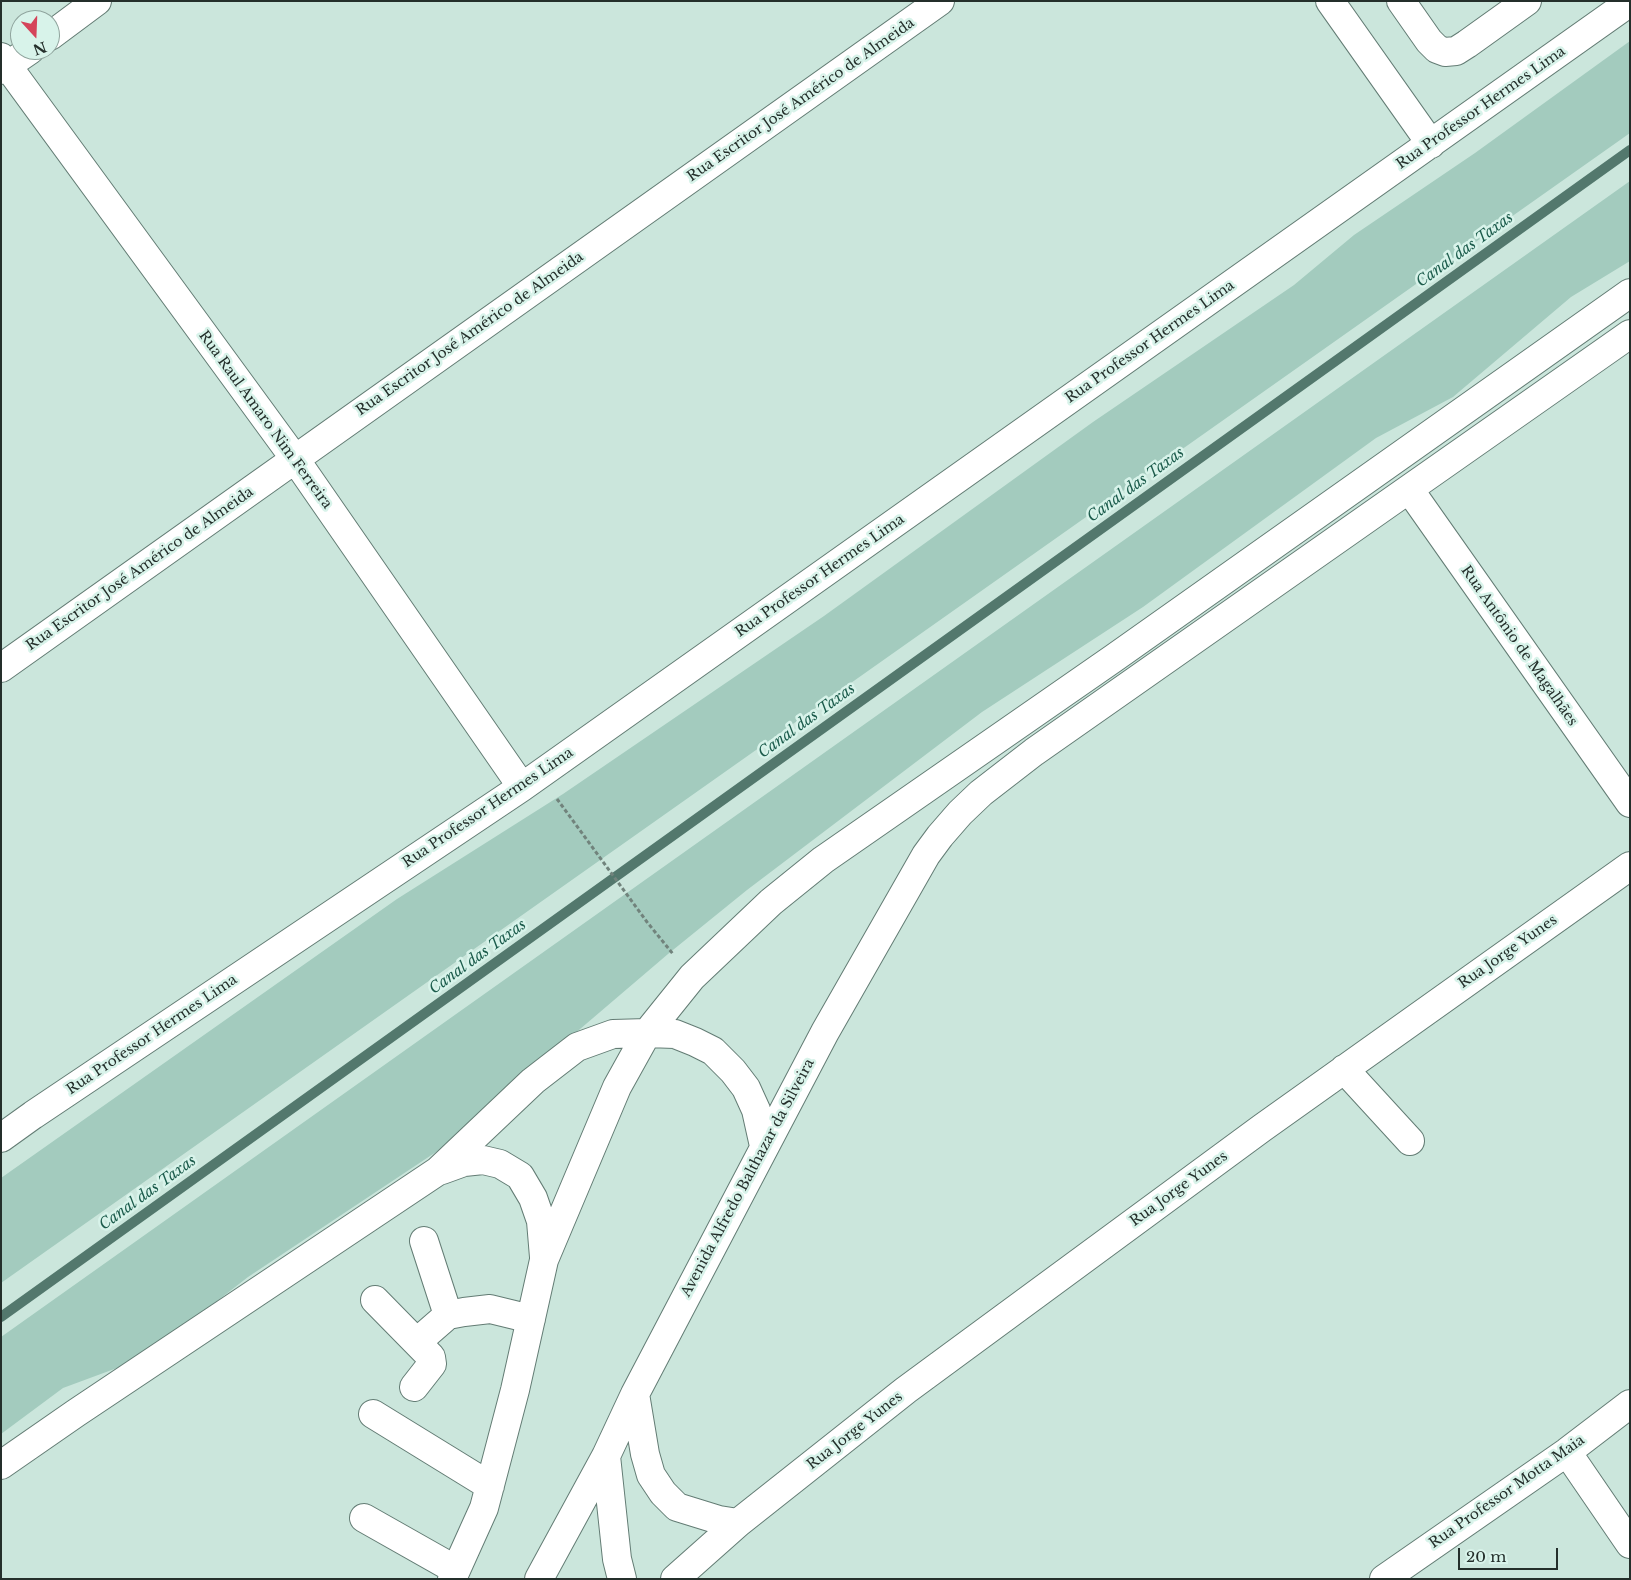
<!DOCTYPE html>
<meta charset="utf-8">
<style>
body{margin:0}
#map{position:relative;width:1631px;height:1580px;overflow:hidden;background:#cbe6dc;font-family:"Libre Baskerville",serif}
canvas{display:block}
.frame{position:absolute;inset:0;border:2px solid #242f2b;pointer-events:none}
.north{position:absolute;left:10px;top:10px;width:50px;height:50px;box-sizing:border-box;background:#d8f3ea;border:1px solid #90a59e;border-radius:50%;rotate:160deg;font-size:14px;font-weight:700;line-height:20px;text-align:center;color:#242f2b}
.north::after{content:'';display:block;margin:auto;width:18px;height:22px;background:#d5445a;clip-path:polygon(50% 0,100% 100%,50% 72%,0 100%)}
.scale{position:absolute;left:1458px;top:1548px;width:100px;height:22px;box-sizing:border-box;border:2px solid #242f2b;border-top:0;padding-left:6px;font-size:15px;line-height:18px;white-space:nowrap;color:#242f2b;-webkit-text-stroke:4px #d8f3ea;paint-order:stroke}
</style>
<div id="map">
<canvas width="1631" height="1580"></canvas>
<div class="frame"></div>
<div class="north">N</div>
<div class="scale">20 m</div>
</div>
<script>
const context = document.querySelector('canvas').getContext('2d');
context.lineJoin = 'round';
function fill(path, color) { context.fillStyle = color; context.fill(path, 'evenodd'); }
const poly = rows => new Path2D(rows.map(r => 'M' + r).join(''));
function trace(path, color, width, dash) { context.strokeStyle = color; context.lineWidth = width; context.lineCap = dash ? 'butt' : 'round'; context.setLineDash(dash || []); context.stroke(path); }
function write(font, color, halo, rows, align = 'center') {
  context.font = font + ' "Libre Baskerville",serif'; context.lineWidth = 5; context.setLineDash([]); context.textBaseline = 'middle'; context.strokeStyle = halo; context.fillStyle = color; for (const [text, x, y, turn = 0] of rows) {
    context.save(); context.translate(x, y); context.rotate((+turn || 0) * Math.PI / 180); context.textAlign = isNaN(turn) ? turn : align; if (halo) context.strokeText(text, 0, 0); context.fillText(text, 0, 0); context.restore();
  }
}
fill(poly([
 [1630,41,1630,133,1,1283,1,1178,397,899,563,794,824,616,1093,422,1294,285,1354,235,1475,153],
 [1630,181,1630,261,1571,297,1453,397,1376,438,1143,607,982,712,747,890,668,954,436,1152,248,1277,144,1358,63,1388,1,1434,1,1337]
]), '#a3cbbe');
trace(poly([
 [1,1317,1630,150]
]), '#53786d', 10);
const minor = poly([
 [1330,1,1431,144],
 [1401,1,1429,41,1437,49,1445,52,1456,51,1467,44,1527,1],
 [50,36,97,1],
 [1,57,295,459,522,787],
 [1,70,30,50],
 [1409,489,1630,803],
 [1,668,940,1],
 [1344,1069,1410,1141],
 [1,1138,33,1115,522,787,1630,2],
 [442,1170,464,1162,483,1160,500,1164,520,1176,533,1198,541,1221,544,1257],
 [424,1241,448,1315],
 [375,1300,431,1357,432,1364,414,1387],
 [417,1342,448,1315,464,1312,490,1309,531,1319],
 [635,1394,645,1454,651,1475,663,1493,677,1507,719,1520,738,1523],
 [373,1414,490,1486],
 [1567,1452,1630,1544],
 [606,1456,617,1559,622,1579],
 [1,1465,76,1413,438,1171,533,1081,577,1047,613,1034,647,1033,675,1034,695,1042,713,1051,733,1071,746,1088,756,1110,764,1146],
 [364,1518,456,1570],
 [452,1579,484,1508,515,1390,544,1260,617,1087,647,1033,692,977,771,902,823,860,1114,658,1630,293],
 [539,1579,606,1456,635,1394,825,1032,926,855,940,836,960,813,981,793,1034,752,1630,334],
 [675,1579,738,1523,906,1390,1262,1128,1630,866],
 [1384,1579,1567,1452,1630,1404]
]);
trace(minor, '#637c74', 30);
trace(poly([
 [557,799,647,922,673,954]
]), '#71837c', 3, [4, 2.5]);
trace(minor, '#fff', 28);
write('14px', '#242f2b', '#d8f3ea', [
 ["Rua Escritor José Américo de Almeida",801,100,-35],
 ["Rua Professor Hermes Lima",1481,108,-35],
 ["Rua Escritor José Américo de Almeida",470,334,-35],
 ["Rua Professor Hermes Lima",1150,342,-35],
 ["Rua Raul Amaro Nim Ferreira",265,420,54],
 ["Rua Escritor José Américo de Almeida",140,569,-35],
 ["Rua Professor Hermes Lima",820,576,-35],
 ["Rua Antônio de Magalhães",1519,646,55],
 ["Rua Professor Hermes Lima",488,808,-34],
 ["Rua Jorge Yunes",1508,952,-35],
 ["Rua Professor Hermes Lima",152,1035,-34],
 ["Avenida Alfredo Balthazar da Silveira",748,1178,-62],
 ["Rua Jorge Yunes",1179,1189,-36],
 ["Rua Jorge Yunes",855,1431,-38],
 ["Rua Professor Motta Maia",1507,1492,-35]
]);
write('italic 15px', '#1c5c4c', '#d8f3ea', [
 ["Canal das Taxas",1465,250,-36],
 ["Canal das Taxas",1136,485,-36],
 ["Canal das Taxas",807,721,-36],
 ["Canal das Taxas",478,957,-36],
 ["Canal das Taxas",148,1193,-36]
]);
</script>
